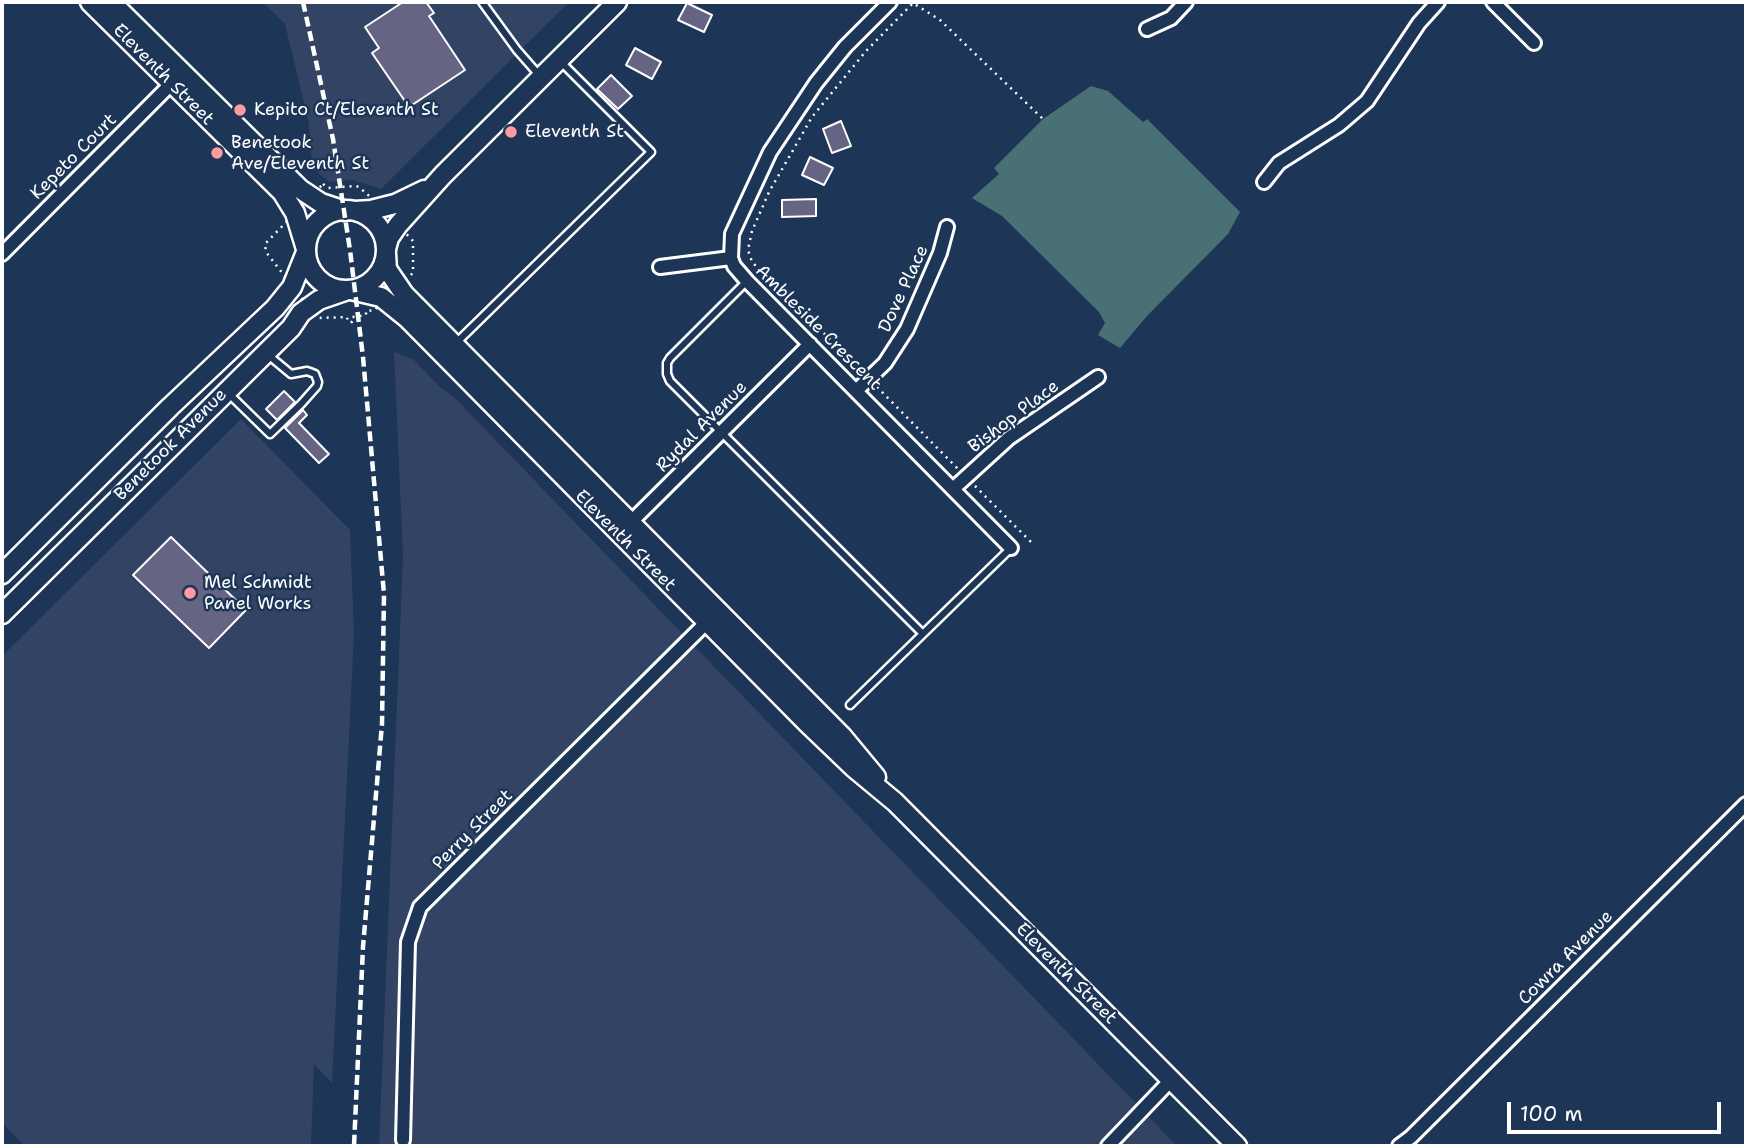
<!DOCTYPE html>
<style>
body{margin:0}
#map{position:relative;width:1748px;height:1148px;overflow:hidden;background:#1d3557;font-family:"Shantell Sans",sans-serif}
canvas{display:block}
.frame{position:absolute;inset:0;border:4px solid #fff;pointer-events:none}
.scale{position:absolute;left:1507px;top:1102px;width:214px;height:32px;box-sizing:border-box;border:4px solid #fff;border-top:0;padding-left:9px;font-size:21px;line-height:24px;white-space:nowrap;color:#fff;-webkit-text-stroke:5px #1d3557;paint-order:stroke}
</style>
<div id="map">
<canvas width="1748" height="1148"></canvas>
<div class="frame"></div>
<div class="scale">100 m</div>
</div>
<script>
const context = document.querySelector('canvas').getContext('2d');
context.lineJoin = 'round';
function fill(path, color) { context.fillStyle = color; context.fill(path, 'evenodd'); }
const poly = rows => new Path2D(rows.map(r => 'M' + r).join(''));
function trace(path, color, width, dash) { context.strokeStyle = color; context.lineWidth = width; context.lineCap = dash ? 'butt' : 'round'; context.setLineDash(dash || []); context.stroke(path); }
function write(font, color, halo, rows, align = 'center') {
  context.font = font + ' "Shantell Sans",sans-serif'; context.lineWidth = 5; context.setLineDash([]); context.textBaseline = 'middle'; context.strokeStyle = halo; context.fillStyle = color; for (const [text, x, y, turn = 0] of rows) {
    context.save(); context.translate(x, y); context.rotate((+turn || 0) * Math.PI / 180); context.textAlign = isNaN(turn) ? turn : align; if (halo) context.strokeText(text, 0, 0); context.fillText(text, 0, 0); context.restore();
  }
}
fill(poly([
 [263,2,569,2,381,189,352,180,329,182,312,167,309,124,285,24],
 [394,352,413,359,440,387,453,396,1177,1146,379,1146,403,556],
 [241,419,350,530,354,634,332,1083,314,1064,311,1146,25,1146,2,1123,2,656]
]), '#334364');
fill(poly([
 [1091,86,1108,91,1143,122,1147,119,1240,212,1228,234,1147,316,1120,348,1098,335,1105,323,1099,312,1002,216,972,198,999,174,994,168,1043,119]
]), '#497074');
const building = poly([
 [403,2,426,2,434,13,429,16,465,70,409,107,372,53,379,48,365,27,403,2],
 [687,3,712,15,704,32,678,20,687,3],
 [635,48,661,62,652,79,626,65,635,48],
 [611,75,632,96,618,109,597,89,611,75],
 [841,121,851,146,832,153,823,129,841,121],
 [810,157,833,168,824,185,802,175,810,157],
 [816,199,816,216,782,217,782,200,816,199],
 [284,391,295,402,277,420,266,409,284,391],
 [303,410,307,415,299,423,329,454,319,463,285,428,303,410],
 [171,537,246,610,209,648,133,575,171,537]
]);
fill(building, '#666483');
trace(building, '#fff', 2);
const lane = poly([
 [482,2,517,50,539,75],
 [747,281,670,358,667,363,667,374,670,381,922,633],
 [455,344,651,152,560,61],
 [227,392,270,434,301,404,317,386,318,382,315,374,307,371,291,374,267,354],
 [850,705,1011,548]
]);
const street = poly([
 [890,2,845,47,816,83,770,152,732,234,731,258,734,266,747,281,1011,548],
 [1493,2,1534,43],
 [1147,29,1171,18,1186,2],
 [1264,182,1279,163,1339,125,1367,101,1419,23,1438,2],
 [2,254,177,78],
 [660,267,731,258],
 [856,391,885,363,907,329,940,253,947,227],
 [953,489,1009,438,1098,377],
 [627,526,810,344],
 [403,1140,408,942,420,907,712,617],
 [1108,1146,1171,1080],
 [1399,1146,1411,1137,1746,804]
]);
const secondary = poly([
 [90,2,282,192,295,213,306,249],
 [111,2,300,189,321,203,345,211],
 '306 250a40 40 0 1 1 80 0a40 40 0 1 1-80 0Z',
 [355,211,371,210,395,204,424,190],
 [386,249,389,238,398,225,443,175,617,2],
 [386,254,387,269,404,294,842,736,876,777],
 [351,290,381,297,407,318,807,723,854,768,895,802,1237,1146],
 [2,574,170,407,275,308,292,287,306,252],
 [2,614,291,328,301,313,319,300,348,290]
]);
trace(lane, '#fff', 11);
trace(street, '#fff', 18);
trace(secondary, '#fff', 23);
trace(poly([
 [323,184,328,188,356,186,359,187,376,202,413,241,413,273,384,298,375,310,366,311,366,315,352,317,352,322,348,322,347,317,317,318,266,252,265,244,323,184],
 [860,369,752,262,748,250,752,231,769,192,812,117,866,51,913,3,940,20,1043,119],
 [877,387,958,469],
 [975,486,1032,543]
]), '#fff', 2.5, [2, 5]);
trace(lane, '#1d3557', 6);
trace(street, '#1d3557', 12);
trace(secondary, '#1d3557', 18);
trace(poly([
 [303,2,333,139,350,250,363,357,384,594,382,724,363,947,354,1146]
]), '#fff', 4.5, [10, 5]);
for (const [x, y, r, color] of [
 [240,110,7,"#ff9aa2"],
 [511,132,7,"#ff9aa2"],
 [217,153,7,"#ff9aa2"],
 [190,593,7,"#ff9aa2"]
]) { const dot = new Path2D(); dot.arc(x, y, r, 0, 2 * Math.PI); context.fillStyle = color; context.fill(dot); trace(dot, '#1d3557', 2.5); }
write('18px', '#fff', '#1d3557', [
 ["Eleventh Street",163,75,45],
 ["Kepeto Court",74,157,-45],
 ["Dove Place",904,289,-65],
 ["Ambleside Crescent",818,328,45],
 ["Bishop Place",1014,417,-37],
 ["Rydal Avenue",702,427,-45],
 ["Benetook Avenue",171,445,-45],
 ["Eleventh Street",625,541,45],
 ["Perry Street",473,830,-45],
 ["Cowra Avenue",1566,958,-45],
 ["Eleventh Street",1066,974,45]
]);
write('18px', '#fff', '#1d3557', [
 ["Kepito Ct/Eleventh St",254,110],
 ["Eleventh St",525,132],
 ["Benetook",231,143],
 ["Ave/Eleventh St",231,164],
 ["Mel Schmidt",204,583],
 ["Panel Works",204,604]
], 'left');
</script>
